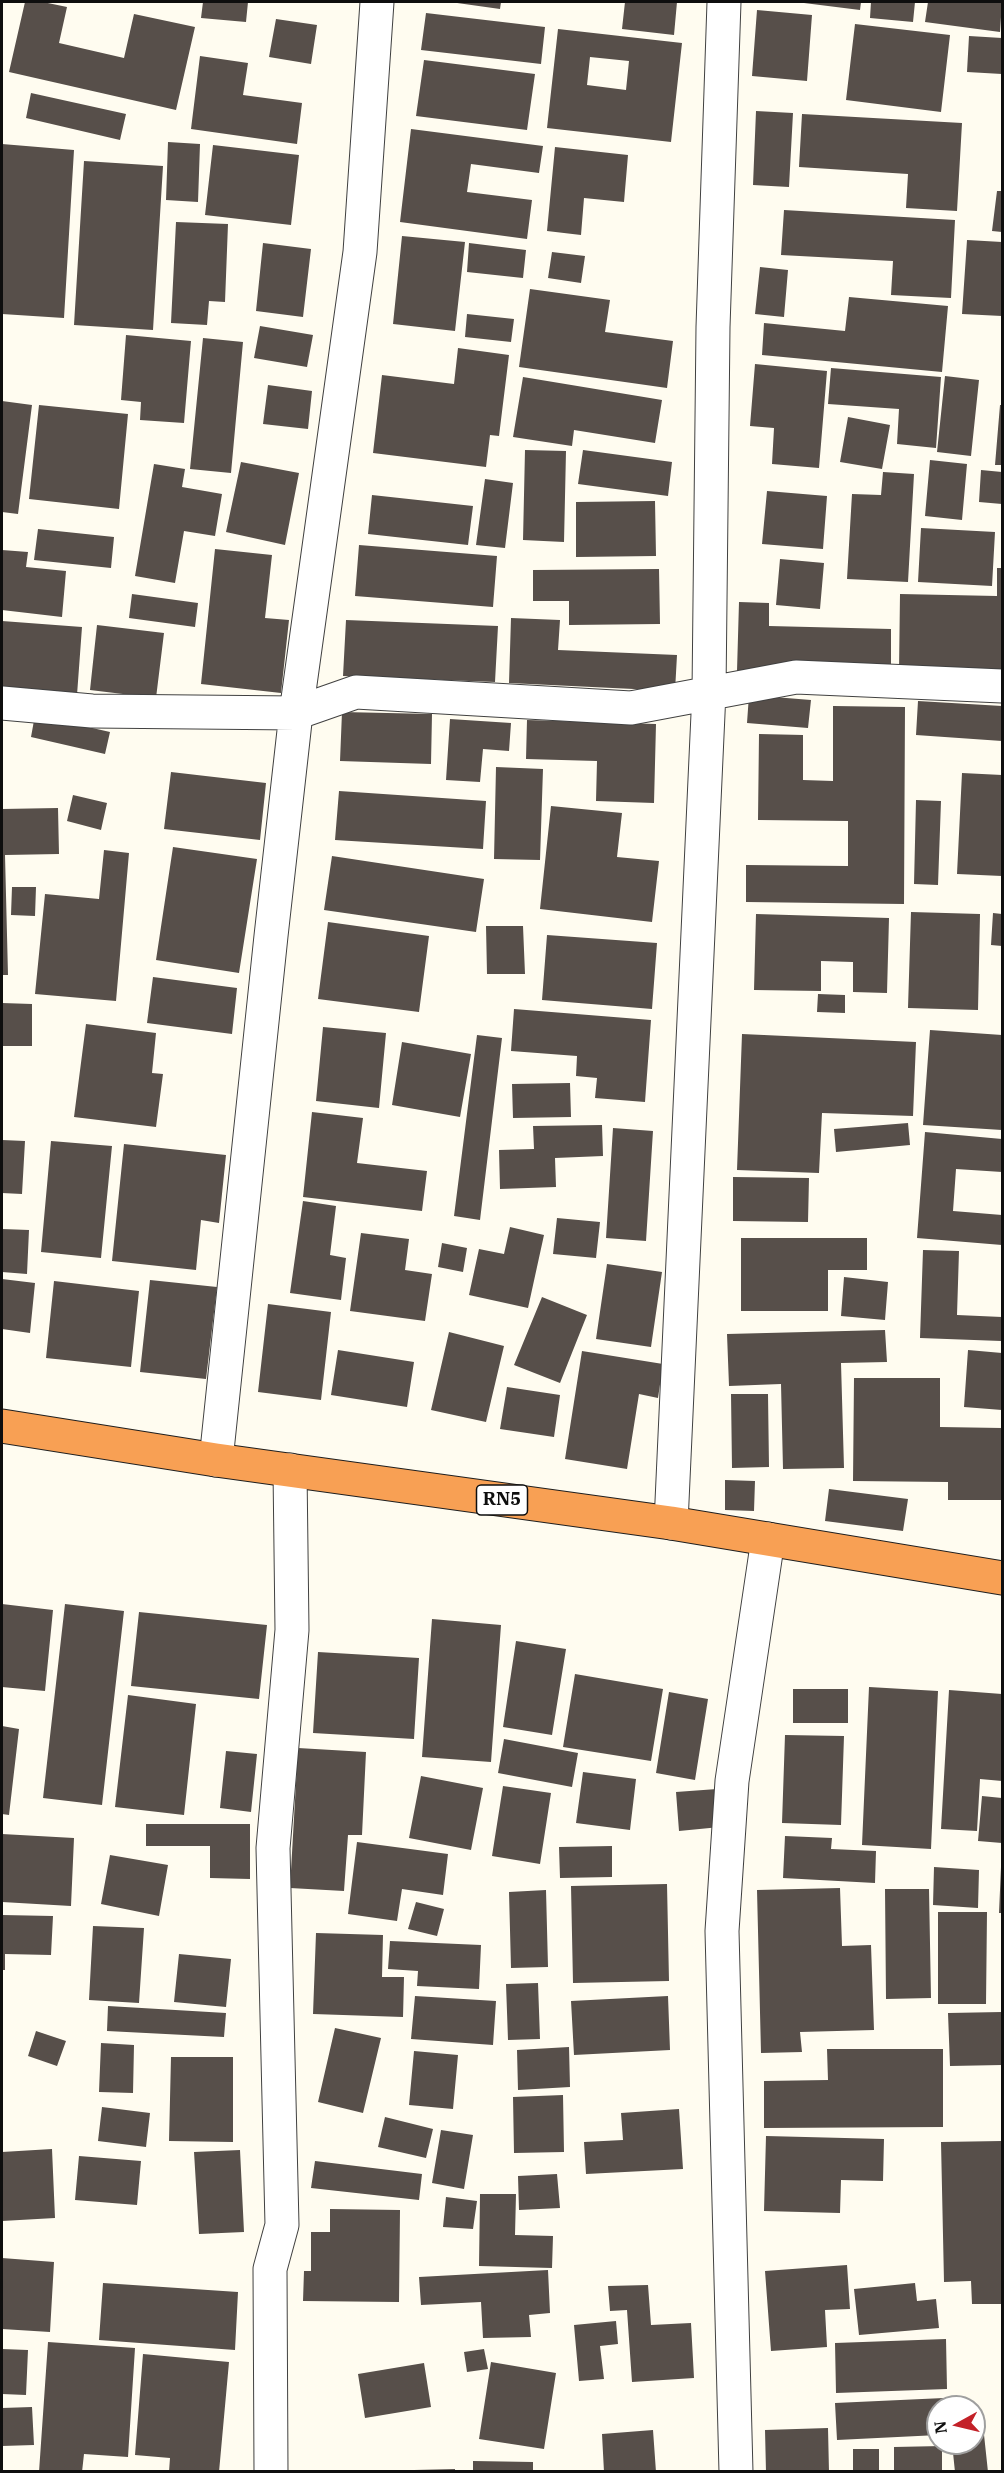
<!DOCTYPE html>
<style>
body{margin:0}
#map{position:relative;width:1004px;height:2473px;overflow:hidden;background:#fffcf0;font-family:"IBM Plex Serif",serif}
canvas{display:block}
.frame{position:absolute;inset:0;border:3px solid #0e0e0e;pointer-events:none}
.north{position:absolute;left:926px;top:2395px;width:60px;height:60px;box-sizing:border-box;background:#fff;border:2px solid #9f9f9f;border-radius:50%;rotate:262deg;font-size:16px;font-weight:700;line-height:24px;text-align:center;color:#0e0e0e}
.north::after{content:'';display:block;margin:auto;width:21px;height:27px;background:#c32128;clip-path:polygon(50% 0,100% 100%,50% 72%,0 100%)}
</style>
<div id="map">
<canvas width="1004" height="2473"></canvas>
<div class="frame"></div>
<div class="north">N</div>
</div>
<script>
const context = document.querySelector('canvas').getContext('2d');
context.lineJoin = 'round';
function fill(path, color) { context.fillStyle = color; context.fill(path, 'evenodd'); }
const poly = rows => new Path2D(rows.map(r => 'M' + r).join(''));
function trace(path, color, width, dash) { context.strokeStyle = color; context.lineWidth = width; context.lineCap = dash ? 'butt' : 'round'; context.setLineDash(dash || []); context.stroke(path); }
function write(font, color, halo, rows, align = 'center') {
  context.font = font + ' "IBM Plex Serif",serif'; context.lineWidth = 6; context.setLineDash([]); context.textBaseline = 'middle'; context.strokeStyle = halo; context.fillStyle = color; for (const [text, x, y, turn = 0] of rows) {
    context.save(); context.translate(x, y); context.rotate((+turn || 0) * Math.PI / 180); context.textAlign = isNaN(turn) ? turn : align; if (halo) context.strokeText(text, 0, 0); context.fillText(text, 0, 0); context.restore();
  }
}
fill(poly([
 [25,2,43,2,67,7,59,43,124,58,134,14,195,27,176,110,9,72],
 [203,2,248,2,246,22,201,18],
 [450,2,501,2,500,9],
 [625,2,677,2,674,35,622,29],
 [796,2,861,2,860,10],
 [871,2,915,2,913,22,870,18],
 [928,2,1002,2,1000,32,925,22],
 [757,10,812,15,807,81,752,76],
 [426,13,545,27,541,64,421,50],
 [276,19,317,25,311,64,269,57],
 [855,24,950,35,941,112,846,100],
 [558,29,682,43,671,142,547,128],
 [590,57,629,61,626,90,587,85],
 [969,36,1002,38,1002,74,967,72],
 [200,56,248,63,243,95,302,103,297,144,191,129],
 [424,60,535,74,527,130,416,116],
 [31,93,126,114,120,140,26,118],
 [756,111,793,113,789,187,753,185],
 [802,114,962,123,957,211,906,208,908,174,799,167],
 [411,129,543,146,539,173,471,164,467,192,532,200,527,239,400,222],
 [168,142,200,144,198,202,166,200],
 [2,144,74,150,64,318,2,314],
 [213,145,299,155,291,225,205,215],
 [555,147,628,155,624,202,584,198,581,235,547,231],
 [84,161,163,166,153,330,74,325],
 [997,191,1002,191,1002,232,992,231],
 [784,210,955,220,951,298,891,295,893,261,781,255],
 [176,222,228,224,225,302,209,301,207,325,171,323],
 [402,236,465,242,455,331,393,324],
 [967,240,1002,242,1002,316,962,314],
 [263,243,311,249,303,317,256,311],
 [469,243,526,250,523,278,467,272],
 [552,252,585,256,581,283,548,278],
 [760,267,788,270,784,317,755,314],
 [530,289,610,300,605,332,673,341,667,388,519,367],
 [849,297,948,306,942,372,762,355,764,323,845,331],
 [467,314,514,319,511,342,465,337],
 [260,326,313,335,307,367,254,358],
 [126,335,191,341,184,423,140,420,141,402,121,400],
 [203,338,243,342,231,473,190,469],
 [458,348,509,355,499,436,490,435,486,467,373,453,382,375,454,384],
 [755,364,827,371,819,468,772,464,774,428,750,426],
 [831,368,941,377,936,448,897,444,899,409,828,404],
 [945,376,979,380,971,456,937,452],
 [523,377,662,400,655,443,574,430,572,446,513,437],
 [268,385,312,391,308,429,263,424],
 [2,401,32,405,18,514,2,512],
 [39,405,128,414,119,509,29,499],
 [1000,405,1002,405,1002,465,995,465],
 [848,417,890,425,882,469,840,462],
 [525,450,566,451,564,542,523,540],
 [583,450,672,462,668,496,578,484],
 [930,460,967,464,962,520,925,516],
 [241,462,299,473,285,545,226,532],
 [154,464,185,469,182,487,222,494,215,536,184,531,175,583,135,576],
 [981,470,1002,472,1002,504,979,502],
 [883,472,914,474,908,582,847,579,852,494,881,495],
 [485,479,513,483,505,548,476,545],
 [767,491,827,496,823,549,762,544],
 [372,495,473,506,468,545,368,534],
 [655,501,656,556,576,557,576,502],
 [921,528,995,532,992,586,918,582],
 [38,529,114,537,111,568,34,560],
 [359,545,497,556,493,607,355,596],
 [215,549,272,555,265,618,289,620,281,693,201,684],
 [2,550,28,552,26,567,66,571,62,617,2,610],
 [780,559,824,563,820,609,776,605],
 [997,568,1002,568,1002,673,899,671,900,594,997,596],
 [659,569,660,624,569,625,569,601,533,601,533,570],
 [132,594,198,603,195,627,129,618],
 [739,602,769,603,769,626,891,629,891,675,737,671],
 [511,618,560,620,558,650,677,655,675,691,509,683],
 [346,620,498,626,495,682,343,676],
 [2,621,82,627,77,695,2,689],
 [97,625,164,633,156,698,90,690],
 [749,695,811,700,808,728,747,723],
 [918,701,1002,706,1002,741,916,735],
 [833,706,905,707,904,904,746,902,746,865,848,866,848,821,758,820,759,734,803,735,803,780,833,781],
 [342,712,432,714,431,764,340,761],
 [35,715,110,732,105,754,31,737],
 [450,719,511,723,509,751,483,749,480,782,446,780],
 [527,720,656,724,654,803,596,801,597,761,526,759],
 [496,767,543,769,540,860,494,859],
 [171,772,266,783,260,840,164,829],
 [962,773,1002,775,1002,876,957,874],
 [339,791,486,801,483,849,335,840],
 [73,795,107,803,101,830,67,821],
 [916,800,941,801,938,885,914,884],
 [551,806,622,813,617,857,659,861,652,922,540,909],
 [58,808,59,854,5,855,8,975,2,975,2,809],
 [173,847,257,859,239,973,156,960],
 [104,850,129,853,116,1001,35,994,45,894,99,899],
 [332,856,484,879,476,932,324,910],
 [12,887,36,887,35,916,11,915],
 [911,912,980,914,978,1010,908,1008],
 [993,913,1002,914,1002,946,991,945],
 [756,914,889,918,887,993,853,992,853,962,821,961,821,991,754,990],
 [328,922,429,936,419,1012,318,999],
 [486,926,523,926,525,974,487,974],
 [547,935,657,943,652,1009,542,1000],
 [153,977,237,988,232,1034,147,1023],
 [818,994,845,995,845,1013,817,1012],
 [2,1003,32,1004,32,1046,2,1046],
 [514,1009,651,1020,645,1102,595,1098,597,1078,576,1076,577,1056,511,1051],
 [86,1024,156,1033,152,1073,163,1074,156,1127,74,1117],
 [323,1027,386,1033,379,1108,316,1101],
 [930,1030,1002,1035,1002,1130,923,1125],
 [742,1034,916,1042,913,1116,822,1113,819,1173,737,1170],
 [477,1035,502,1038,480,1220,454,1216],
 [402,1042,471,1054,460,1117,392,1105],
 [570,1083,571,1117,513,1118,512,1084],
 [312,1112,363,1118,357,1163,427,1171,422,1211,303,1197],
 [908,1123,910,1145,836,1152,834,1129],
 [602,1125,603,1156,555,1158,556,1187,500,1189,499,1150,534,1149,533,1126],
 [613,1128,653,1131,646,1241,606,1238],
 [925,1132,1002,1139,1002,1172,956,1169,953,1211,1002,1215,1002,1245,917,1238],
 [2,1140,25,1141,22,1194,2,1193],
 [51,1141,112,1146,101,1258,41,1252],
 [124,1144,226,1155,219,1223,201,1220,196,1270,112,1261],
 [733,1177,809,1178,808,1222,733,1221],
 [303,1201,336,1206,330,1255,346,1258,341,1300,290,1293],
 [557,1218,600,1222,596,1258,553,1254],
 [510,1227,544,1235,528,1308,469,1295,479,1249,504,1254],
 [2,1229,29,1230,27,1274,2,1272],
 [361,1233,409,1239,405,1270,432,1274,425,1321,350,1311],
 [741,1238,867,1238,867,1270,828,1270,828,1311,741,1311],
 [442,1243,467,1248,463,1272,438,1267],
 [923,1250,959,1251,957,1315,1002,1317,1001,1341,920,1338],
 [607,1264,662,1272,651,1347,596,1339],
 [844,1277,888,1282,885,1320,841,1316],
 [2,1279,35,1283,30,1333,2,1329],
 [150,1280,217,1287,206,1379,140,1372],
 [54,1281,139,1291,131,1367,46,1358],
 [542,1297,587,1315,560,1383,514,1365],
 [268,1304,331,1312,321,1400,258,1392],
 [885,1330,887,1362,841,1363,844,1468,783,1469,781,1384,729,1386,727,1334],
 [449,1332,504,1346,486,1422,431,1410],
 [338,1350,414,1362,407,1407,331,1395],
 [968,1350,1002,1353,1002,1410,964,1407],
 [582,1351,663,1364,658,1398,639,1394,627,1469,565,1459],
 [854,1378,940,1378,940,1427,1002,1428,1002,1500,948,1500,948,1482,853,1481],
 [507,1387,560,1395,554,1437,500,1429],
 [731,1394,768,1394,769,1467,732,1468],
 [725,1480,755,1481,754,1511,725,1510],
 [829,1489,908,1499,903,1531,825,1521],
 [2,1604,53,1610,45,1691,2,1687],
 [65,1604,124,1611,102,1805,43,1798],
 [139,1612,267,1625,259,1699,131,1686],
 [432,1619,501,1625,491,1762,422,1757],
 [516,1641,566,1649,552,1735,503,1727],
 [318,1652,419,1658,414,1739,313,1733],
 [575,1674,663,1689,651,1761,563,1747],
 [869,1687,938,1691,931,1849,862,1845],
 [793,1689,848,1689,848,1723,793,1723],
 [949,1690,1002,1694,1002,1781,980,1779,977,1831,941,1829],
 [669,1692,708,1699,695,1780,656,1773],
 [128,1695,196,1704,184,1815,115,1807],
 [2,1726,19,1729,9,1815,2,1814],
 [785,1735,844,1736,841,1825,782,1823],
 [504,1739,578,1753,572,1787,498,1773],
 [298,1748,366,1752,362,1835,348,1835,344,1891,290,1888],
 [226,1751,257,1754,251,1812,220,1808],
 [583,1772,636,1779,630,1830,576,1823],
 [421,1776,483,1788,471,1850,409,1838],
 [503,1786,551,1793,540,1864,492,1856],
 [717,1789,720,1827,679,1831,676,1792],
 [982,1796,1002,1798,1002,1843,978,1841],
 [146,1824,250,1824,250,1879,210,1878,210,1846,146,1846],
 [2,1834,74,1838,71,1906,2,1902],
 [785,1836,832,1838,831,1849,876,1851,875,1883,783,1878],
 [357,1842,448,1854,443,1895,402,1889,397,1921,348,1914],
 [612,1846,612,1877,560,1878,559,1847],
 [110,1855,168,1865,159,1916,101,1904],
 [934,1867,979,1870,978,1908,933,1905],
 [1001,1867,1002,1867,1002,1913,999,1913],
 [667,1884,669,1981,573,1983,571,1886],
 [840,1888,842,1946,871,1945,874,2030,800,2032,802,2052,761,2053,757,1890],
 [885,1889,929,1889,931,1998,886,1999],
 [546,1890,548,1967,511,1968,509,1892],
 [416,1902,444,1909,437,1936,408,1929],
 [938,1912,987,1912,986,2004,938,2004],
 [2,1915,53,1916,51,1955,5,1954,5,1970,2,1970],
 [93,1926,144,1928,139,2003,89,2000],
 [316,1933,383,1935,382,1977,404,1977,403,2017,313,2014],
 [390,1941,481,1945,479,1989,417,1986,418,1971,388,1969],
 [179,1954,231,1959,226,2007,174,2002],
 [538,1983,540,2039,508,2040,506,1984],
 [415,1996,496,2001,493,2045,411,2039],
 [668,1996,670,2050,574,2055,571,2001],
 [108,2006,226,2013,224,2037,107,2031],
 [1002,2012,1002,2065,950,2066,948,2013],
 [335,2028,381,2038,363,2113,318,2102],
 [36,2031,66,2041,57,2066,28,2056],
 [101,2043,134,2045,133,2093,99,2092],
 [569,2047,570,2087,518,2090,517,2050],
 [827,2049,943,2049,943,2127,764,2128,764,2081,828,2080],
 [414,2051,458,2055,453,2109,409,2105],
 [171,2057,233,2057,233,2142,169,2141],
 [563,2095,564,2152,514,2153,513,2097],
 [102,2107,150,2113,146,2147,98,2141],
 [679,2109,683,2169,586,2174,584,2142,623,2140,621,2113],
 [385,2117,433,2129,426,2158,378,2147],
 [441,2130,473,2135,464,2189,432,2183],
 [766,2136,884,2139,883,2181,841,2180,840,2213,764,2211],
 [1002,2141,1002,2304,972,2304,971,2281,944,2282,941,2142],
 [52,2149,55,2218,2,2221,2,2152],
 [240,2150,244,2232,199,2234,194,2152],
 [79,2156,141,2161,137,2205,75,2200],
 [315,2161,422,2174,419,2200,311,2188],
 [557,2174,560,2208,519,2210,518,2176],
 [480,2194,516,2194,515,2235,553,2236,552,2268,479,2266],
 [446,2197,477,2201,473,2229,443,2227],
 [330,2209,400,2210,399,2302,303,2301,304,2271,311,2271,311,2232,330,2232],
 [2,2258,54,2262,50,2332,2,2329],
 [847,2265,850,2309,825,2310,827,2347,771,2351,765,2271],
 [548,2270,550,2313,529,2315,531,2337,483,2338,481,2302,421,2305,419,2277],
 [103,2283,238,2292,235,2350,99,2340],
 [915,2283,917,2301,936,2299,939,2328,859,2335,854,2289],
 [648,2285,651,2325,691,2323,694,2378,632,2382,627,2310,610,2311,608,2286],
 [616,2321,618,2344,600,2346,604,2379,579,2381,574,2325],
 [946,2339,947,2389,836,2393,835,2343],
 [48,2342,135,2348,128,2457,84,2454,82,2472,39,2472],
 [2,2349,28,2350,26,2395,2,2394],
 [484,2349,488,2369,467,2372,464,2352],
 [143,2354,229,2362,219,2472,169,2472,170,2458,135,2455],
 [491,2362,556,2373,544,2449,479,2439],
 [424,2363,431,2407,365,2418,358,2374],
 [944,2398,944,2407,938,2407,938,2435,837,2440,835,2403],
 [32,2407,34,2445,2,2446,2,2408],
 [982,2416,988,2472,955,2472,952,2443,974,2443,974,2417],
 [828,2428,829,2472,766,2472,765,2430],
 [653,2430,656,2472,604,2472,602,2434],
 [942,2446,942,2472,894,2472,894,2447],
 [853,2449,879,2449,879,2472,853,2472],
 [473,2461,533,2462,533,2472,473,2472],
 [455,2469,455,2472,415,2472,414,2470]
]), '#574f4a');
const street = poly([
 [2,703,92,711,296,713,356,692,631,708,796,677,1002,686],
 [216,1460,271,936,296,713,360,252,377,2],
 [671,1523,709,692,713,327,724,2],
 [271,2472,270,2269,282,2225,273,1848,292,1630,290,1470],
 [736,2472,722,1931,732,1781,768,1539]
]);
const highway = poly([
 [2,1426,216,1460,671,1523,1002,1578]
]);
trace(street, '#414141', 35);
trace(highway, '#1f1f1f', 35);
trace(street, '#fff', 33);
trace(highway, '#f8a054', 33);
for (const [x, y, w] of [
 [502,1500,51]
]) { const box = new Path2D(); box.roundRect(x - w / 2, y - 15, w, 30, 4.5); context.fillStyle = '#fff'; context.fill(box); trace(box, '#0e0e0e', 1.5); }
write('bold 18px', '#0e0e0e', null, [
 ["RN5",502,1500]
]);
</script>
